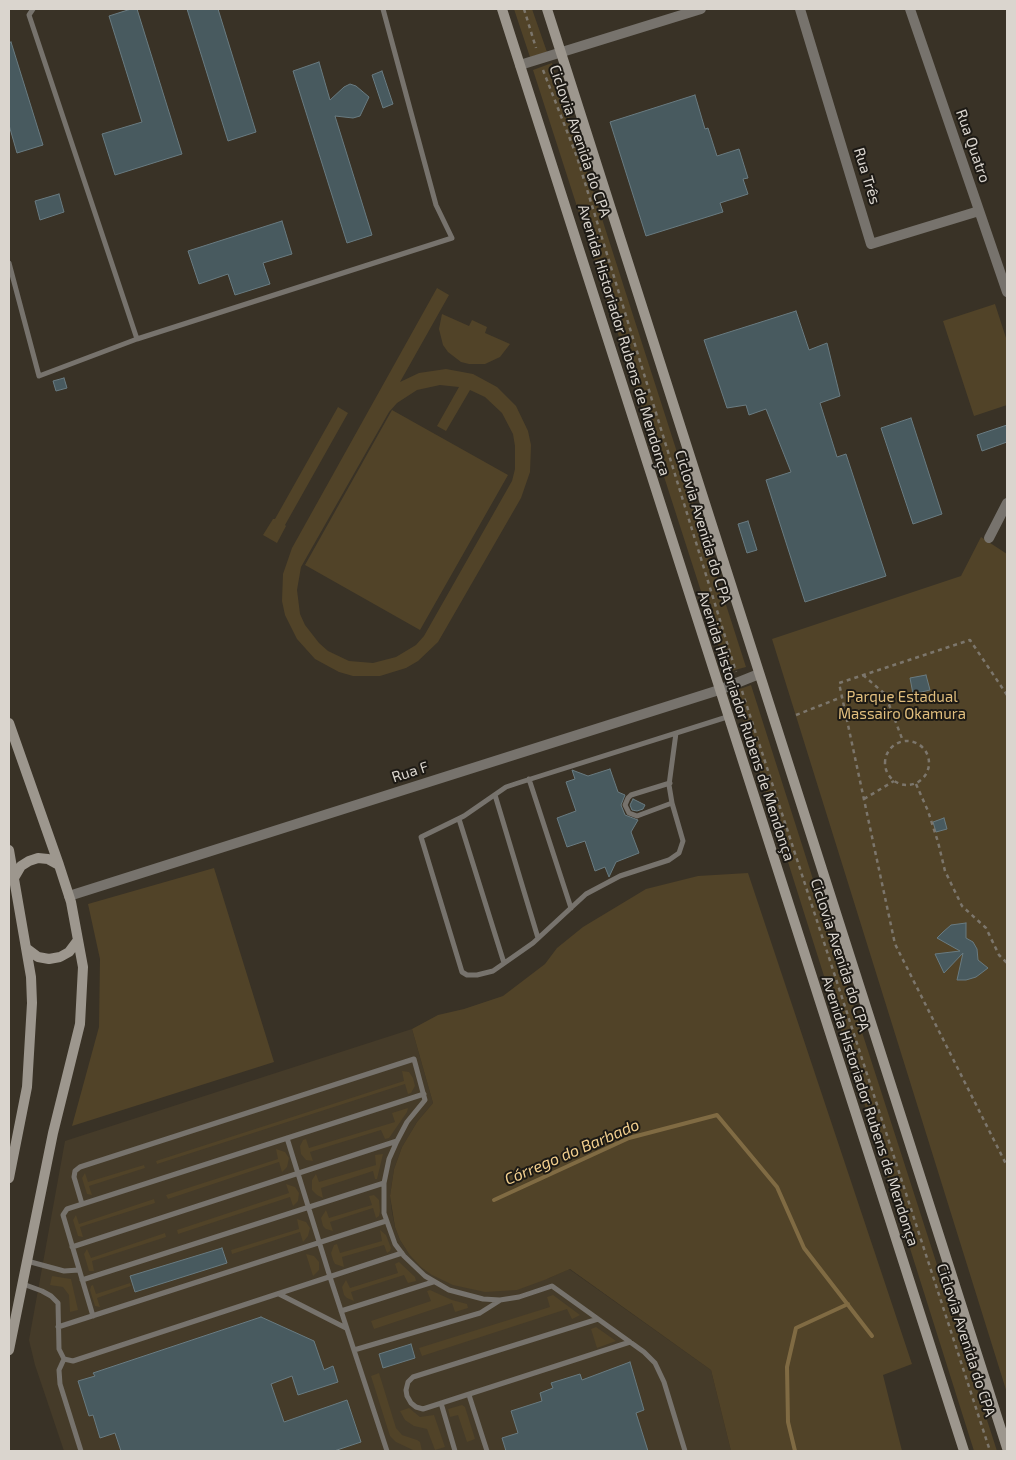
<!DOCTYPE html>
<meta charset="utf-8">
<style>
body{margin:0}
#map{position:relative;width:1016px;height:1460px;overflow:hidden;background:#393226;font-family:"Exo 2",sans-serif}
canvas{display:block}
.frame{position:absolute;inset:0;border:10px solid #dad5ce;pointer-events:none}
</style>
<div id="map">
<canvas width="1016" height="1460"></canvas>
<div class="frame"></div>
</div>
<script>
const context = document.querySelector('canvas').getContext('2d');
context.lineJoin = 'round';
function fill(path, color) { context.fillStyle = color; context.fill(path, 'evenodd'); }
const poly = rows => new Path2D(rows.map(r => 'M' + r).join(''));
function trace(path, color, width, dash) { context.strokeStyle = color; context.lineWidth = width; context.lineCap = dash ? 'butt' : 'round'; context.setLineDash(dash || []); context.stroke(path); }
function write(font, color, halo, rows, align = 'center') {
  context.font = font + ' "Exo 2",sans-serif'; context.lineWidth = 4; context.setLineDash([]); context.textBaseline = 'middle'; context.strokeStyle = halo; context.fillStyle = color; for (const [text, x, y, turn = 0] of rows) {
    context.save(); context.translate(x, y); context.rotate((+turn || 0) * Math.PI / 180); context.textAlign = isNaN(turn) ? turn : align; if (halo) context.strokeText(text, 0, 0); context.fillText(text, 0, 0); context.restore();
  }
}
fill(poly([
 [412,1029,433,1103,417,1122,402,1147,394,1169,390,1196,392,1212,395,1227,400,1240,409,1254,547,1279,569,1269,711,1370,731,1451,64,1451,35,1365,29,1340,65,1141]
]), '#453b29');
fill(poly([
 [514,9,532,9,547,52,530,57],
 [552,63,746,667,727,672,533,70],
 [437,288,449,295,400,382,419,373,446,369,473,374,497,387,516,406,528,431,531,445,530,472,521,498,438,642,418,661,406,668,380,676,353,676,339,672,315,659,297,639,285,615,282,601,283,574,292,548],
 [440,385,459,387,437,426,446,431,470,390,485,397,502,413,513,434,515,446,515,469,512,481,424,636,416,645,396,657,373,663,349,661,328,651,319,643,305,625,300,614,297,590,301,567,389,412,397,403,417,390],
 [995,304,1007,341,1007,405,974,416,943,321],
 [442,314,469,326,472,320,487,327,485,333,510,344,500,357,485,364,469,364,461,362,448,352,443,345,439,329],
 [338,407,348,413,285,525,286,526,277,543,263,535,273,519,275,519],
 [392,410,508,475,420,630,305,565],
 [981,537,1007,554,1007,1393,772,639,961,576],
 [751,685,841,967,997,1451,974,1451,734,691],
 [214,868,274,1062,72,1126,99,1027,100,959,88,904],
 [748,873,912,1364,883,1375,902,1451,731,1451,711,1370,570,1269,547,1279,517,1290,485,1292,453,1285,432,1275,421,1267,409,1254,400,1240,395,1227,390,1196,394,1169,402,1147,417,1122,433,1103,412,1029,438,1015,464,1009,503,996,545,964,557,948,583,927,646,889,698,876],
 [402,1071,409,1072,413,1078,415,1086,411,1093,408,1094,405,1084,157,1164,156,1161,404,1081],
 [408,1108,407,1112,389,1138,385,1139,381,1130,310,1152,313,1161,306,1160,301,1154,300,1146,303,1140,306,1139,309,1148,395,1122,392,1113],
 [276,1149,285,1152,289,1158,287,1167,282,1172,279,1162,168,1199,166,1195,278,1159],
 [383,1154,377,1179,375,1179,373,1171,321,1188,323,1198,317,1195,312,1190,312,1180,316,1174,319,1182,376,1165,375,1155],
 [144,1165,145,1168,89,1186,92,1195,87,1194,82,1178,85,1173,88,1182],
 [286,1184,295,1187,299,1193,298,1201,293,1206,290,1197,178,1234,177,1230,289,1193],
 [374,1195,379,1200,380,1211,379,1216,376,1218,373,1208,330,1222,333,1231,326,1229,323,1226,321,1218,326,1210,329,1218,372,1205,369,1196],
 [154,1199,155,1203,80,1227,83,1237,78,1236,73,1220,76,1215,79,1224],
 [297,1219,306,1222,310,1228,308,1236,303,1242,300,1232,232,1254,231,1250,299,1229],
 [380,1230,386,1235,391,1248,390,1251,387,1253,384,1245,342,1257,344,1267,335,1264,333,1260,331,1253,334,1245,337,1244,340,1253,382,1241],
 [165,1233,166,1237,92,1261,94,1271,89,1271,84,1254,87,1249,91,1258],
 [306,1254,314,1256,319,1262,319,1270,313,1276],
 [399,1262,415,1277,416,1281,408,1283,404,1275,351,1292,354,1301,347,1298,344,1295,342,1287,346,1280,350,1288,398,1273,395,1264],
 [52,1276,71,1279,78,1310,70,1312,69,1295,63,1287,50,1285],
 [130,1283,131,1286,97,1298,100,1307,95,1306,90,1290,91,1286,93,1285,96,1294],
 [430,1290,452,1300,467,1304,468,1308,455,1312,452,1303,374,1329,371,1321,431,1301,427,1291],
 [553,1295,580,1315,572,1319,567,1309,422,1356,419,1348,550,1307,547,1297],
 [596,1327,616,1341,597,1348,591,1329],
 [379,1373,396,1428,402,1435,417,1440,420,1442,422,1451,415,1451,396,1442,390,1436,371,1376],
 [462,1405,465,1407,475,1439,467,1442,458,1415,450,1417,448,1409],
 [409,1408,420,1417,434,1415,445,1447,435,1450,427,1429,414,1426,405,1420,400,1411]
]), '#514328');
trace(poly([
 [494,1200,629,1138,717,1115,777,1187,804,1248,872,1336],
 [795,1451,788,1422,787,1367,796,1328,848,1304]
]), '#806b43', 4);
const building = poly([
 [131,9,137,9,182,154,115,175,102,134,142,122,109,16,131,9],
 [187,9,218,9,256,132,228,141,187,9],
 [11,42,43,145,17,153,9,125,9,43,11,42],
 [319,62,330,100,344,87,350,84,356,86,369,97,360,116,353,118,335,116,372,235,347,243,293,71,319,62],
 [382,71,393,104,383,108,372,75,382,71],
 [695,95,705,129,708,128,717,156,739,149,748,178,743,179,748,194,720,203,723,212,646,236,610,122,695,95],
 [59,194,64,212,40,220,35,201,59,194],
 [282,221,292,254,263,263,270,284,235,295,228,274,199,284,188,251,282,221],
 [796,311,809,350,827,343,840,396,820,403,837,457,846,454,886,576,805,602,766,480,791,472,766,409,749,415,746,405,727,408,704,340,796,311],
 [64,378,67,388,56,391,53,381,64,378],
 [911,418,942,514,913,524,881,428,911,418],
 [1007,425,1007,442,982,451,977,435,1007,425],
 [748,521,757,550,747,553,738,524,748,521],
 [926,675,930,690,913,694,910,678,926,675],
 [610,769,618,792,625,795,621,805,625,815,638,820,631,832,639,853,616,862,609,877,605,867,595,871,585,841,567,847,557,818,576,811,566,782,575,779,572,770,588,776,610,769],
 [633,799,645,805,643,809,637,811,632,810,630,805,633,799],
 [944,818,947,829,936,832,933,822,944,818],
 [966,923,966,938,973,942,977,949,978,960,988,968,976,977,966,980,957,980,963,953,944,973,935,954,960,951,937,938,943,932,951,925,966,923],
 [222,1248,227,1263,135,1292,130,1276,222,1248],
 [261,1317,314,1341,324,1370,333,1366,338,1382,298,1395,292,1376,271,1384,284,1422,347,1400,361,1442,334,1451,121,1451,115,1433,100,1438,93,1415,89,1416,78,1381,95,1376,93,1373,261,1317],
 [411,1344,415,1358,383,1368,379,1354,411,1344],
 [630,1362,644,1410,636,1413,648,1451,506,1451,502,1438,518,1433,511,1411,542,1401,540,1393,553,1388,551,1383,580,1374,582,1380,630,1362]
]);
fill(building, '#485a5f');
trace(building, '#697b81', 1);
trace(poly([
 [524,9,536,48],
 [543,70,577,157,736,672],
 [863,675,885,694,903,741],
 [742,691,990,1451],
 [1007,695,970,640,839,683,895,944,1007,1166],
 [796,715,842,697],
 '885 763a22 22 0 1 1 44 0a22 22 0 1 1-44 0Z',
 [916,784,928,811,938,842,945,871,962,906,986,928,999,955,1007,963],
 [864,799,894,781]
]), '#7c766c', 2.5, [4, 4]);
trace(poly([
 [9,263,39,376,137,339,29,15,33,9],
 [137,339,452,238,436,205,383,9],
 [676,733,669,785,672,803,683,841,679,853,669,860,620,876,586,894,533,943,493,971,477,975,467,975,462,972,421,837,464,816,506,787,518,783,727,717],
 [529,779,571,908],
 [670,783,631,795,628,798,625,805,629,813,637,816,672,803],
 [495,795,538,938],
 [459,819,504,963],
 [287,1138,330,1277,387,1451],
 [82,1204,74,1177,75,1171,80,1167,414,1059,425,1100,407,1122,397,1141,389,1159,384,1183,384,1213,395,1244,404,1256,425,1276,449,1290,483,1299,500,1300,519,1297,552,1286,644,1352,655,1363,664,1382,685,1451],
 [72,1247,397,1141],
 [27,1261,64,1271,79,1270],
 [82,1280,384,1183],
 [23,1284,42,1291,51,1296,58,1303,59,1349,64,1359,73,1361,402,1253],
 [279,1294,346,1328],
 [341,1311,433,1282],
 [93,1316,63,1215,67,1209,424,1094],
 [598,1319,413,1377,408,1382,406,1390,407,1396,411,1403,416,1407,423,1409,630,1342],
 [58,1327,386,1221],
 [354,1350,480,1313,499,1301],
 [64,1359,59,1370,60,1384,81,1451],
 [469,1395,487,1451],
 [441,1403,455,1451]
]), '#77736d', 5);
trace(poly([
 [800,9,871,244,979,211],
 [910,9,1007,292],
 [520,65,701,9],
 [989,538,1007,503],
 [69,896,719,690,759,674]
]), '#77736d', 10);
trace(poly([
 [502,9,964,1451],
 [547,9,1007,1448],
 [9,723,59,865,71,902,83,967,80,1024,53,1133,9,1350],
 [9,850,31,977,32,1003,27,1087,9,1178],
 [14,878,21,866,29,861,38,858,48,859,59,865],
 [26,948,38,957,49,959,60,957,69,952,78,940]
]), '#9d978e', 10);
write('15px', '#dad5ce', '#1d1a15', [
 ["Ciclovia Avenida do CPA",580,141,71],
 ["Rua Quatro",973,146,71],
 ["Rua Três",867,176,73],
 ["Avenida Historiador Rubens de Mendonça",624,340,73],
 ["Ciclovia Avenida do CPA",703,527,73],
 ["Avenida Historiador Rubens de Mendonça",746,726,72],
 ["Rua F",410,772,-18],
 ["Ciclovia Avenida do CPA",840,955,72],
 ["Avenida Historiador Rubens de Mendonça",870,1111,72],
 ["Ciclovia Avenida do CPA",966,1340,72]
]);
write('15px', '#e1be7d', '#1d1a15', [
 ["Parque Estadual",902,697],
 ["Massairo Okamura",902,714]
]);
write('italic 16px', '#f2cf8e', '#1d1a15', [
 ["Córrego do Barbado",572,1152,-23]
]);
</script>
